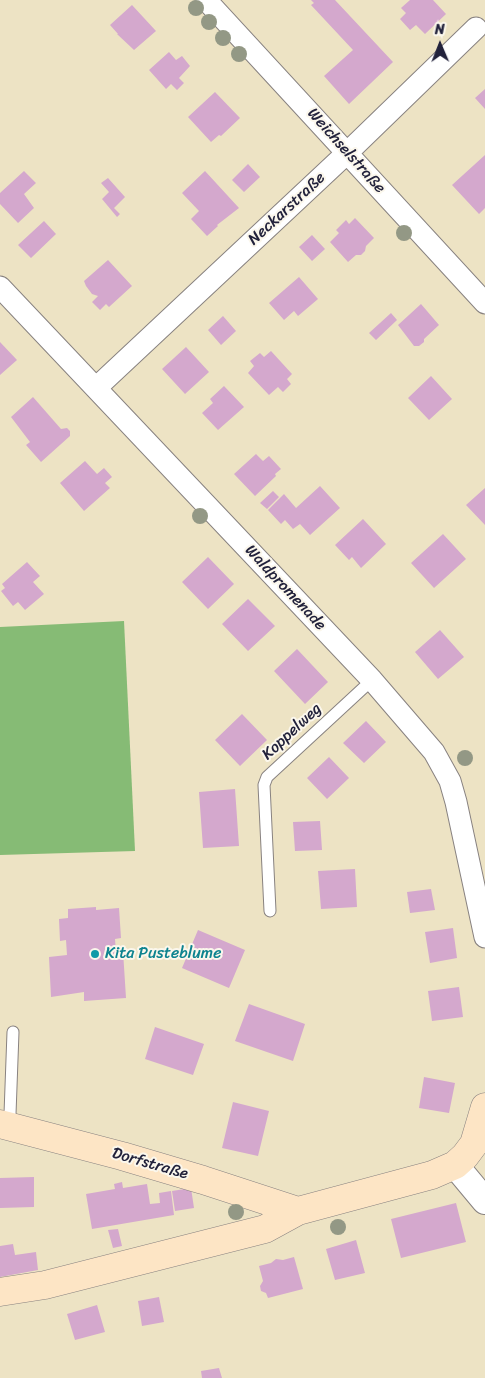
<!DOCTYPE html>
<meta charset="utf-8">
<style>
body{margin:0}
#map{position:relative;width:485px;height:1378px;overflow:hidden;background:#ede3c4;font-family:Sriracha,sans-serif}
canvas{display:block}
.north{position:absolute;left:415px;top:20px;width:50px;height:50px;-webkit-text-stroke:4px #fbf7ec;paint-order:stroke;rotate:359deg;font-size:14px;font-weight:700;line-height:20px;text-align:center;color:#22223b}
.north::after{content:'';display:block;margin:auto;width:18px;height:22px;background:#22223b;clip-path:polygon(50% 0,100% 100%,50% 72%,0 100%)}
</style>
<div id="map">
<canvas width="485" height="1378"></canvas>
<div class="north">N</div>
</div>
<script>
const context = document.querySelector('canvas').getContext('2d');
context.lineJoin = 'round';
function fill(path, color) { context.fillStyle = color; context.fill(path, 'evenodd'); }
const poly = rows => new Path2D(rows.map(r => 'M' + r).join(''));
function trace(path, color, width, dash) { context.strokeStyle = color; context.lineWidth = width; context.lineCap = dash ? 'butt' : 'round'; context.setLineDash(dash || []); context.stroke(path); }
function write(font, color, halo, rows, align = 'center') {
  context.font = font + ' Sriracha,sans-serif'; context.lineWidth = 4; context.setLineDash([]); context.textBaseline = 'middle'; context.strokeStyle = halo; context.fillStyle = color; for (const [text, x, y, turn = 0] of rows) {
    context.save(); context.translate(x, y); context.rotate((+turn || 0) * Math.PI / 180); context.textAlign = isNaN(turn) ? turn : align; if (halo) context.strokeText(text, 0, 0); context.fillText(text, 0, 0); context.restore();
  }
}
fill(poly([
 [124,621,135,851,0,855,0,627]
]), '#86bb75');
fill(poly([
 [311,0,335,0,393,62,349,104,324,76,353,50,311,5,314,3],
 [410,0,433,0,446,14,425,34,416,25,410,30,400,19,406,13,401,8],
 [132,5,156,31,134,50,117,34,118,34,110,25],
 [169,52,176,60,182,56,190,66,179,78,184,83,177,90,171,84,166,89,149,70],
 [485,89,485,109,475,98],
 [215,92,240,118,221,136,219,135,211,142,188,117],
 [485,155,485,208,479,214,452,185],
 [248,164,260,177,244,192,232,180],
 [24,171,36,183,24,194,34,208,18,223,0,204,0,193],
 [205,171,239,208,217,225,218,226,207,236,191,219,199,211,182,193],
 [108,178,125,197,114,208,120,214,117,217,102,199,109,192,101,183],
 [355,218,374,238,366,246,365,251,361,255,356,255,348,262,330,242,339,233,336,230,346,220,349,224],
 [44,221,56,234,31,258,18,245],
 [312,235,325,249,312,261,299,247],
 [108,260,132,286,109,307,106,304,100,310,92,302,98,296,92,294,86,286,84,281],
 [299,277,318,299,298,316,294,311,284,320,269,303],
 [421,304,439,325,424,339,424,342,419,346,414,346,398,325],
 [391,313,397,320,376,340,369,333],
 [223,316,236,331,221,345,208,330],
 [0,342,17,360,0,375],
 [186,347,209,372,185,394,162,369],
 [271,351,292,374,287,379,291,384,283,392,278,387,269,395,248,373,254,366,250,361,260,353,264,357],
 [431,376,452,399,429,420,408,398],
 [224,386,244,407,218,430,202,413,213,403,210,399],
 [33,397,61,429,67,428,70,431,70,436,41,462,26,445,30,442,11,417],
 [256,454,263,461,269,456,281,469,275,474,276,476,255,496,234,474],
 [85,461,97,474,104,468,112,477,105,483,110,488,84,511,60,483],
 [320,486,340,508,310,535,300,524,293,529,285,520,281,524,268,510,284,494,296,508],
 [485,488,485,525,466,505],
 [273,491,279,497,267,509,260,503],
 [363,519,386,544,361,568,352,557,349,560,335,545],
 [443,534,466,559,434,588,411,563],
 [208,557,234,584,208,609,182,582],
 [27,562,40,576,33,582,44,594,25,610,18,602,13,606,1,591,5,588,2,584],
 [248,599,275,626,248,651,222,624],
 [440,630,464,657,438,679,415,652],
 [297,649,328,682,305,704,274,671],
 [242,714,267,740,240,766,215,740],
 [366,721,386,742,364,763,343,743],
 [329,757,349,778,327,799,307,778],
 [235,789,239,846,203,848,199,792],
 [320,821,322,850,295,851,293,822],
 [355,869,357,907,321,909,318,871],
 [431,889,435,910,410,913,407,892],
 [96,907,96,910,119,908,121,938,115,939,116,952,123,951,126,998,84,1001,84,992,51,997,49,957,67,955,66,940,60,941,59,919,68,918,68,909],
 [453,928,457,958,430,963,425,932],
 [198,930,245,950,229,988,182,968],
 [459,987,463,1017,432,1021,428,991],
 [249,1004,305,1024,293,1061,235,1041],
 [155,1027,204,1044,193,1075,145,1059],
 [424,1077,455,1083,449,1113,419,1108],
 [233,1102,269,1111,258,1156,222,1148],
 [34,1177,34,1207,0,1208,0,1178],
 [122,1182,123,1188,147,1184,150,1204,160,1203,159,1193,171,1191,174,1215,92,1229,86,1194,115,1189,114,1184],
 [191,1188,194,1208,175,1211,172,1191],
 [456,1203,466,1242,401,1258,391,1219],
 [118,1229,122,1246,113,1248,108,1230],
 [356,1240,365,1273,335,1280,326,1249],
 [13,1244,15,1255,36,1252,38,1270,0,1277,0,1246],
 [294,1257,303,1289,268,1298,266,1293,261,1291,260,1286,263,1281,259,1266,271,1263,276,1259,283,1260],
 [159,1297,164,1322,142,1326,138,1301],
 [97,1305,105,1332,75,1340,67,1314],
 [219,1368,222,1378,202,1378,201,1371]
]), '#d4a8cd');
const service = poly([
 [270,911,264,785,267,777,372,680],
 [8,1125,10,1114,13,1032]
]);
const minor = poly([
 [206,0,485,303],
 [0,287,372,680,434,752,450,781,456,802,485,937],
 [96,388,347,153,476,28]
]);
const tertiary = poly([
 [455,1165,485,1201]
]);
const secondary = poly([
 [0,1124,122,1156,203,1180,298,1211],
 [0,1292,45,1285,265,1229,298,1211,432,1175,455,1165,465,1156,474,1144,485,1107]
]);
trace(service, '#888280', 13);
trace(minor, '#888280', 23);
trace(tertiary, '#888280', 28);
trace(secondary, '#888280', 29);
trace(service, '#fff', 11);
trace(minor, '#fff', 21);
trace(tertiary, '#fff', 26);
trace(secondary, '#fde5c5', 28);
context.fillStyle = '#939885';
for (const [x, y] of [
 [196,8],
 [209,22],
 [223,38],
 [239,54],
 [404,233],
 [200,516],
 [465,758],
 [236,1212],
 [338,1227]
]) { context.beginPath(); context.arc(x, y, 8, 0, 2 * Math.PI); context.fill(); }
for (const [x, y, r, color] of [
 [95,954,5,"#0f9aa8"]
]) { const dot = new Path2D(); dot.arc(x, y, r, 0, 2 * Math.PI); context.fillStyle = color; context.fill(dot); trace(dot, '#fbf7ec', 2); }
write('16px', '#22223b', '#fbf7ec', [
 ["Weichselstraße",346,151,48],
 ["Neckarstraße",287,209,-43],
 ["Waldpromenade",285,588,47],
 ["Koppelweg",292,732,-43],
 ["Dorfstraße",150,1164,16]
]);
write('16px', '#0d838f', '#fbf7ec', [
 ["Kita Pusteblume",105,954]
], 'left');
</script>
